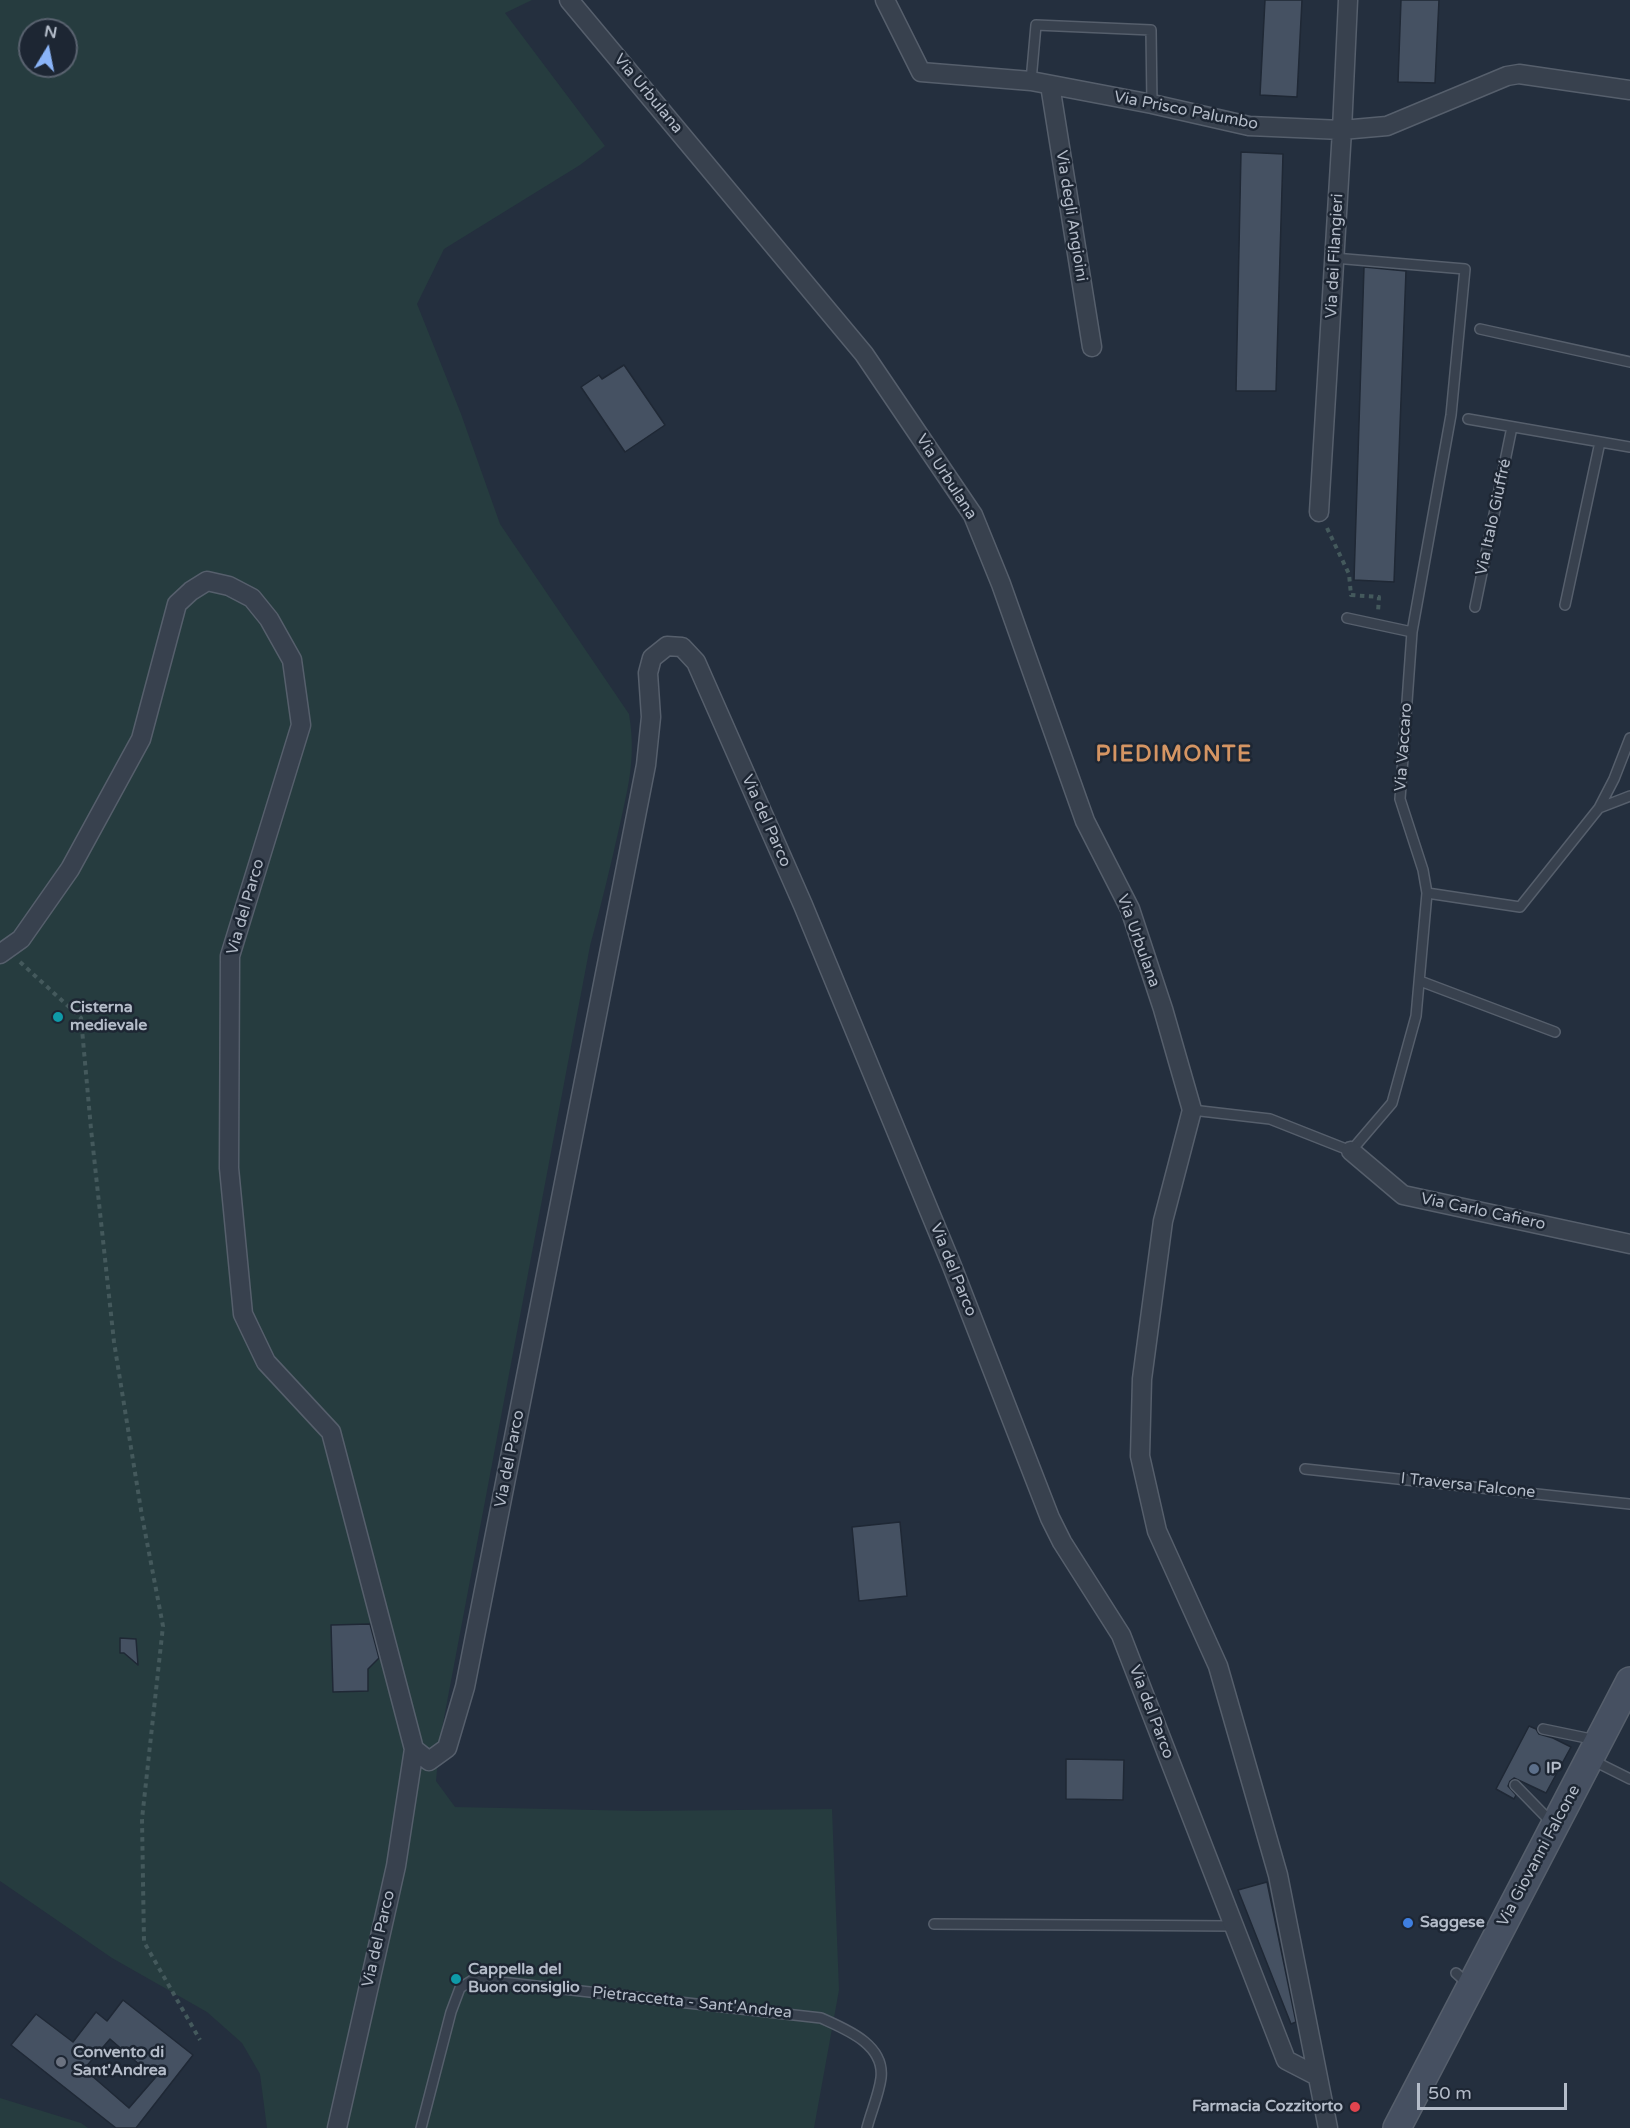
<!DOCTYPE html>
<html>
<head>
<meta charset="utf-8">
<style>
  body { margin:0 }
  #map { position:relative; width:1630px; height:2128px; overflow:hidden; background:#242f3e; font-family:"Varela Round",sans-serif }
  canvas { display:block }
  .north { position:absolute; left:18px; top:18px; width:60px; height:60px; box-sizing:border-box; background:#1d2633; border:2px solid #59626f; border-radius:50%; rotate:10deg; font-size:16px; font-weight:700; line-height:24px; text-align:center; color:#b4bcc9 }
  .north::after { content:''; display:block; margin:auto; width:21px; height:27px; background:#8ab4f8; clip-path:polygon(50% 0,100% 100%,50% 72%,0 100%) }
  .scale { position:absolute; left:1417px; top:2083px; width:150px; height:27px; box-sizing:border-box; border:3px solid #b4bcc9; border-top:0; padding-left:8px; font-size:18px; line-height:21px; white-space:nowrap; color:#b4bcc9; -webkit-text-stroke:4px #1d2633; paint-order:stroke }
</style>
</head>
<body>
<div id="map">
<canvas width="1630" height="2128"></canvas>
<div class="north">N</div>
<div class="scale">50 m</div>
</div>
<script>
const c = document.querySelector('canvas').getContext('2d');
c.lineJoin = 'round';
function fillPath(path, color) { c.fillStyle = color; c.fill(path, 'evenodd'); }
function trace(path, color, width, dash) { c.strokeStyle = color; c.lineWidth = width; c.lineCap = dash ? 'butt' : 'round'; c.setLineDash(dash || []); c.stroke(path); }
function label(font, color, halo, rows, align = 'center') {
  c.font = font + ' "Varela Round",sans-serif'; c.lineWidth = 5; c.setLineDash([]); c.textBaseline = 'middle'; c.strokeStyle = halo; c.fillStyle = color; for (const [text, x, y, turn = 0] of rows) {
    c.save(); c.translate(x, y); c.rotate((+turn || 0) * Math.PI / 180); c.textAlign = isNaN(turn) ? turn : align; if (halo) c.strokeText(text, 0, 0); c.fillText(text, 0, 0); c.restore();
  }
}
fillPath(new Path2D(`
  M0,0H532L505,13L605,146L580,165L444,249L417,304L461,414L500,524L629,714C636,756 629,784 620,824C611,865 601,905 590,946L440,1739L436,1781L455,1807L641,1811L832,1809L839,1990L814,2128H267L260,2074L242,2043L207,2012L112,1958L0,1881ZM30,30H66V66H30Z
  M0,2098L81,2123L88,2128H0Z`), '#263c3f');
const building = new Path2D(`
  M1265,0H1302L1297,97L1260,95Z
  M1401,0H1439L1435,83L1398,82Z
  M1241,152L1283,154L1276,391H1236Z
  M1364,267L1406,271L1394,582L1354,580Z
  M624,365L665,425L625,452L581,387L599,375L602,379Z
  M900,1522L907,1596L859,1601L852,1527Z
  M370,1624L379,1658L368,1669V1691L333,1692L331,1625Z
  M120,1638L136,1639L138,1665L124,1653H120Z
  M1529,1726L1536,1729L1539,1734L1553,1738L1571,1747L1546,1793L1514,1778L1510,1781L1508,1786L1516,1795L1514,1799L1496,1789Z
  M1066,1759L1124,1760L1123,1800L1066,1799Z
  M1267,1882L1296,2022L1291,2024L1238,1890Z
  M123,2000L193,2055L136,2128H116L11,2045L36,2014L73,2042L96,2012L107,2021ZM110,2039L155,2078L129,2108L84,2069Z`);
fillPath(building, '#455162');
trace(building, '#1f2835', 1.5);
const lane = new Path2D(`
  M1031,81L1036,25L1151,30L1152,104
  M1334,258L1465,269L1451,415L1412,632
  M1480,329L1630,362
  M1468,419L1630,447
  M1565,605L1600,442
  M1475,607L1512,427
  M1347,618L1412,632L1400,799L1423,870L1427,893
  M1599,808L1614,779L1630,738
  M1420,981L1555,1032
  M1192,1110L1270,1119L1351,1151L1392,1103L1416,1016L1427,893L1520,907L1599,808L1630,796
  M1305,1469L1630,1504
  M1543,1729L1596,1740
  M1592,1760L1630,1779
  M1515,1785L1553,1824
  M934,1924L1234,1926
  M1456,1973L1469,1985
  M421,2128L451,2012L460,1988L474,1979L821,2018C845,2029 885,2044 881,2078C879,2094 871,2112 867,2128`);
const street = new Path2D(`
  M569,0L864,354L973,515L1001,584L1085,821L1130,909L1163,1009L1192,1110L1163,1221L1142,1379L1140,1456L1157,1531L1218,1666L1278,1875L1328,2128
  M885,0L921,72L1031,81L1152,104L1249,126L1342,130L1387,126L1507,76L1519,74L1630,90
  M1050,85L1092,347
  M1319,512L1342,130L1348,0
  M0,954L21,939L70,869L141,739L177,604L191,591L207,581L229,586L252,598L269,619L292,660L301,725L230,956L229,1168L243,1314L266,1362L331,1432L414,1749L429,1761L447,1748L465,1687L646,765L651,717L648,673L652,658L667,646L682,647L696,662L803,905L952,1266L1050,1518L1062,1542L1121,1635L1286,2060L1317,2076
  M1351,1151L1403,1195L1630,1244
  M337,2128L396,1866L414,1749`);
const secondary = new Path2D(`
  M1397,2128L1630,1681`);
trace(lane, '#565f6c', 12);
trace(street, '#565f6c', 21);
trace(secondary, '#565f6c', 30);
trace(new Path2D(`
  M1327,528L1349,574L1351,595L1379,597L1378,612
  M20,962L81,1018L91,1129L114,1342L142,1516L163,1626L142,1819L144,1942L200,2040`), '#44595c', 4, [4.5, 4.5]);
trace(lane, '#38414e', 9);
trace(street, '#38414e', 18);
trace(secondary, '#465061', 27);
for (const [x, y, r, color] of [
  [58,1017,6,"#0f9aa8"],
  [1534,1769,6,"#5c6f8a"],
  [1408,1923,6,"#3f7fe0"],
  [456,1979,6,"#0f9aa8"],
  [61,2062,6,"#6b7280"],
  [1355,2107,6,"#e0444e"]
]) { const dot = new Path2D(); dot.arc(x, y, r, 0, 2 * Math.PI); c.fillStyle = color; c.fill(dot); trace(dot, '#1d2633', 2); }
label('16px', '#b4bcc9', '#1d2633', [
  ["Via Urbulana",648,94,50],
  ["Via Prisco Palumbo",1186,111,11],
  ["Via degli Angioini",1071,216,81],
  ["Via dei Filangieri",1335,256,-87],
  ["Via Urbulana",946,477,57],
  ["Via Italo Giuffré",1494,517,-78],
  ["Via Vaccaro",1404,747,-86],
  ["Via del Parco",766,821,66],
  ["Via del Parco",246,907,-74],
  ["Via Urbulana",1138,941,70],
  ["Via Carlo Cafiero",1483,1212,12],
  ["Via del Parco",953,1270,68],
  ["Via del Parco",510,1459,-79],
  ["I Traversa Falcone",1468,1486,6],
  ["Via del Parco",1151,1712,69],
  ["Via Giovanni Falcone",1539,1856,-62],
  ["Via del Parco",379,1939,-77],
  ["Pietraccetta - Sant'Andrea",692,2003,6]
]);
label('bold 16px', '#b4bcc9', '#1d2633', [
  ["Cisterna",70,1008],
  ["medievale",70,1026],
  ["IP",1546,1769],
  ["Saggese",1420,1923],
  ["Cappella del",468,1970],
  ["Buon consiglio",468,1988],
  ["Convento di",73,2053],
  ["Sant'Andrea",73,2071],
  ["Farmacia Cozzitorto",1343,2107,"right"]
], 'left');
c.letterSpacing = '1.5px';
label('bold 22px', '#d59563', '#1d2633', [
  ["PIEDIMONTE",1174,755]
]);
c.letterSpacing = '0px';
</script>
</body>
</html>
